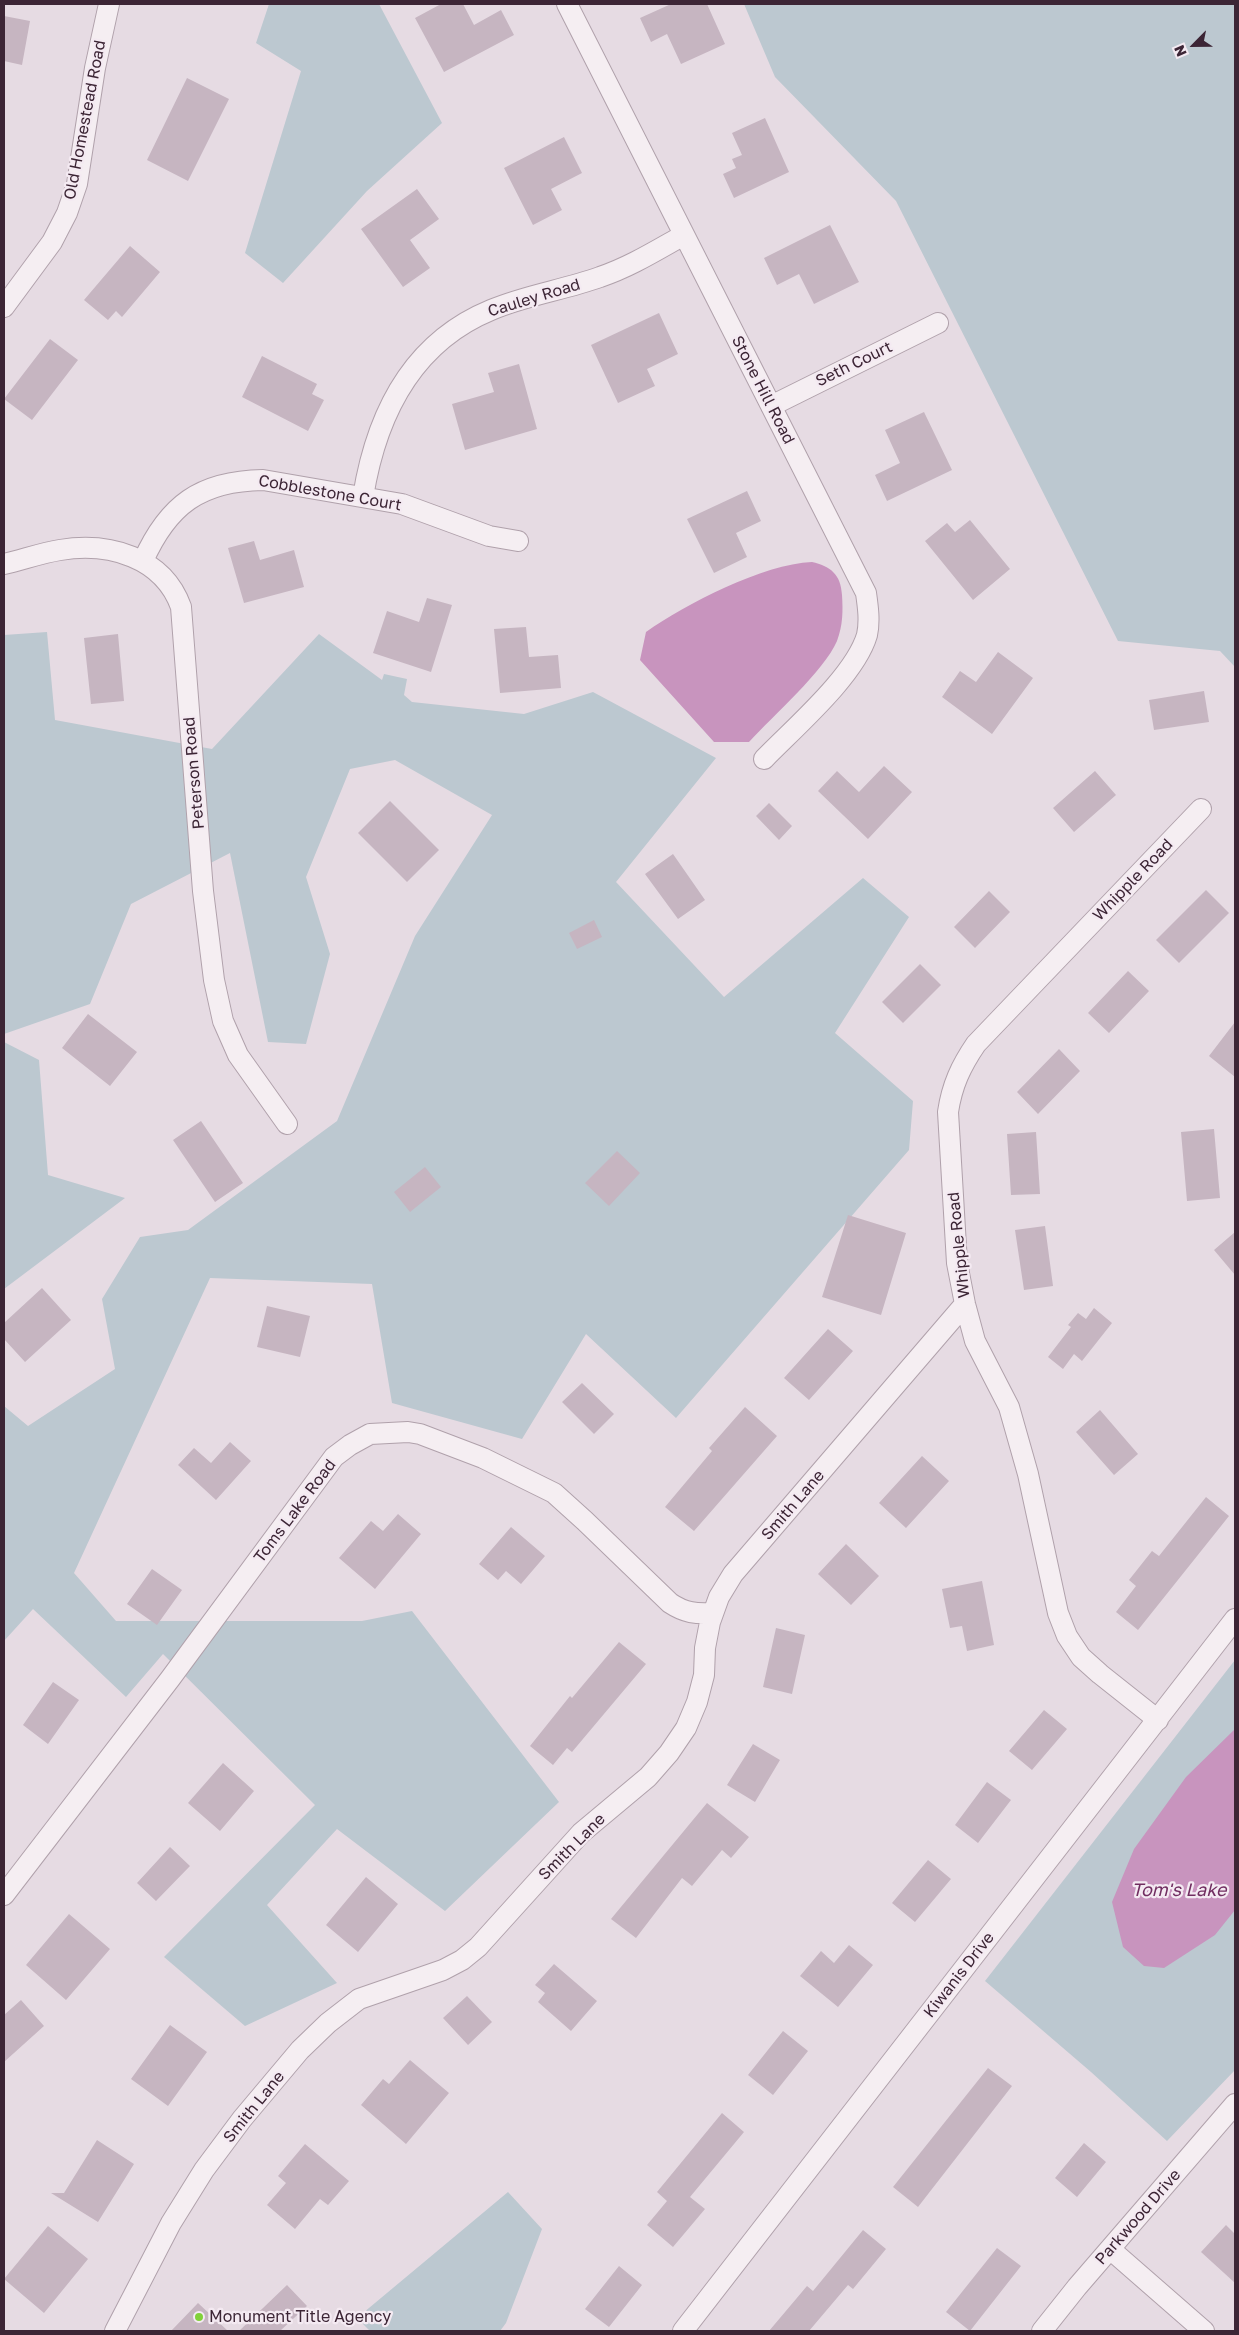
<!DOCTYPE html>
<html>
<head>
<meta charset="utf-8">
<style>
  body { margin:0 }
  #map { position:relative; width:1239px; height:2335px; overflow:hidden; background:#e6dbe3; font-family:"Golos Text",sans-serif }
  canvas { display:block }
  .frame { position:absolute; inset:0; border:5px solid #3c2535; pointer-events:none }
  .north { position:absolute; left:1169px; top:20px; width:50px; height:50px; -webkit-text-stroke:4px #f4eaf2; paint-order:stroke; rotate:247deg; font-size:14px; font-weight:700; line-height:20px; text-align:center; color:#3c2535 }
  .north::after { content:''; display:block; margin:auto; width:18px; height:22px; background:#3c2535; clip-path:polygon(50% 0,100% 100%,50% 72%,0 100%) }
</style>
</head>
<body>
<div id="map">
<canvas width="1239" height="2335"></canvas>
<div class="frame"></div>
<div class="north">N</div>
</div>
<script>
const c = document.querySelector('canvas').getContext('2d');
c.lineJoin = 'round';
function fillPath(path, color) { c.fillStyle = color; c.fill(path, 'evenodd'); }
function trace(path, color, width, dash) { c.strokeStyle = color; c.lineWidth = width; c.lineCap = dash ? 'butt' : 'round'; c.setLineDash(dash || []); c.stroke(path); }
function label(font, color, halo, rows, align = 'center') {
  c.font = font + ' "Golos Text",sans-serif'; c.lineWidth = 4.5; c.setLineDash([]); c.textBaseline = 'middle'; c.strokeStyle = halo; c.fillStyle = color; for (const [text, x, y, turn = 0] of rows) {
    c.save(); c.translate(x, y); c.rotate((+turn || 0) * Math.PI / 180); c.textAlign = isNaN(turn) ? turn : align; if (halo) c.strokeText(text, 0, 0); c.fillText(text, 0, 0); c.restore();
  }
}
fillPath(new Path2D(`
  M269,4H379L442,123L367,191L283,283L245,253L301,71L256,43Z
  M744,4H1235V667L1220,651L1118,641L896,201L775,77Z
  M47,632L55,720L212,749L319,634L382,680L384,674L407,679L404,695L412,702L524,714L593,692L716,758L616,882L724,997L863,878L909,917L835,1033L913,1101L909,1150L676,1418L586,1334L522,1439L392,1403L372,1284L210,1278L74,1573L116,1621H362L412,1611L559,1802L445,1911L337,1829L267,1905L337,1983L245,2026L164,1957L315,1805L163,1654L126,1697L33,1609L4,1641V1406L28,1426L115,1369L102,1299L140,1237L188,1230L337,1121L415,936L492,815L395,760L350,769L306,877L330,954L306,1044L268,1042L230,853L131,904L90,1004L4,1034V635Z
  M4,1042L39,1060L48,1175L125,1198L4,1289Z
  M1235,1660V2070L1167,2141L1091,2072L985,1981Z
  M508,2192L542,2229L506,2323L500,2331H370L357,2318Z`), '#bcc8d0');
fillPath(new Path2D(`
  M812,562C830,566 841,574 842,595C843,611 843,625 837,641C824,671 773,716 749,742H714L640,660L646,632C686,604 763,564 812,562Z
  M1235,1729V1910L1215,1935L1164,1968L1144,1966L1123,1947L1112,1902L1134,1849L1186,1777Z`), '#c894be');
fillPath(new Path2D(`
  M441,4H463L474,25L501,10L514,35L444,72L415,18Z
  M671,4H707L725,44L681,64L667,34L651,42L640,18Z
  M4,16L30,21L22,65L4,61Z
  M187,78L229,99L188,181L147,160Z
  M765,118L789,172L734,198L723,174L736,168L732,159L742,155L732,133Z
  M564,137L582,173L551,189L562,210L533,225L504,168Z
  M417,189L439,219L410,240L430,268L403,287L361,229Z
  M830,225L859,282L814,304L799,274L777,285L764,258Z
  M130,246L160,272L122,317L116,311L108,320L84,300Z
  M659,313L678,354L647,369L655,386L618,403L591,345Z
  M50,339L78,360L32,420L4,399Z
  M262,356L317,384L312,394L324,400L308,431L242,397Z
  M519,364L537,429L465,450L452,404L494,392L488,373Z
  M924,412L952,470L887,501L875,475L900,463L885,430Z
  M747,491L761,521L736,533L747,557L714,573L687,519Z
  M970,520L1010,569L973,600L925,541L947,523L955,532Z
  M254,541L260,560L294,550L304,587L244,603L228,548Z
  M427,598L452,605L431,672L373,653L387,611L419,622Z
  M526,627L529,657L558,655L561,688L500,693L494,629Z
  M118,634L124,701L91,704L84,638Z
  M998,652L1033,678L992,734L942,697L960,671L976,682Z
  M1204,691L1209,722L1154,730L1149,700Z
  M884,766L912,792L868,839L818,791L837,771L859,792Z
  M1095,771L1116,795L1074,832L1053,808Z
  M390,801L439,850L407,882L358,833Z
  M769,803L792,826L779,840L756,816Z
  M673,854L705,900L678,919L645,874Z
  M1206,890L1229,913L1179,963L1156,940Z
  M989,891L1010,912L975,948L954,927Z
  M594,920L602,937L577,949L569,933Z
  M920,964L941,985L903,1023L882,1002Z
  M1128,971L1149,991L1109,1033L1088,1013Z
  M88,1014L137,1052L110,1086L62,1048Z
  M1235,1022V1077L1209,1056Z
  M1059,1049L1080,1071L1038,1114L1017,1092Z
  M201,1121L243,1183L215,1202L173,1140Z
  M1214,1129L1220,1198L1187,1201L1181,1132Z
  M1036,1132L1040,1194L1011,1195L1007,1134Z
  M617,1151L640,1173L609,1206L585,1183Z
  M425,1167L441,1187L410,1212L394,1192Z
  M848,1215L906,1233L881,1315L822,1297Z
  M1045,1226L1053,1286L1024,1290L1015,1230Z
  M1235,1232V1275L1214,1250Z
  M42,1288L71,1320L25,1362L4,1339V1323Z
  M267,1306L310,1316L300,1357L257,1347Z
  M1094,1308L1112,1323L1082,1361L1074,1354L1063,1369L1048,1357L1071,1327L1068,1325L1078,1313L1086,1319Z
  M828,1329L853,1351L809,1400L784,1378Z
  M582,1383L614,1414L594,1434L562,1402Z
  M745,1407L777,1436L694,1531L665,1507L712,1451L709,1448Z
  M1100,1410L1138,1454L1114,1475L1076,1432Z
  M230,1442L251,1461L216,1500L178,1465L194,1448L211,1463Z
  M922,1456L949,1481L906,1528L879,1503Z
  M1206,1497L1229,1516L1138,1630L1116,1612L1136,1586L1129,1580L1152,1551L1159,1556Z
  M398,1514L421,1534L375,1589L339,1558L371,1521L383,1531Z
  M511,1527L545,1556L521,1584L506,1571L498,1580L479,1564Z
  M846,1544L879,1576L851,1605L818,1574Z
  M152,1569L182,1590L157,1625L127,1604Z
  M982,1581L994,1645L967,1651L962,1626L950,1628L942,1589Z
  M776,1628L805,1635L792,1694L763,1687Z
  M619,1642L646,1664L572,1752L567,1748L553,1765L530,1746L570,1696L572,1698Z
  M53,1682L79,1700L48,1744L23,1725Z
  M1044,1710L1067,1729L1032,1770L1009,1751Z
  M753,1744L780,1760L755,1802L727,1785Z
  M223,1763L254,1791L220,1831L188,1803Z
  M987,1782L1011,1800L978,1843L955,1825Z
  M707,1803L749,1837L731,1858L722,1850L692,1886L682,1878L636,1938L611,1919Z
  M170,1847L190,1866L156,1901L137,1883Z
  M928,1860L951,1879L915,1922L892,1903Z
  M366,1877L398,1904L358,1952L326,1925Z
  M69,1914L110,1949L66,2000L26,1965Z
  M849,1945L873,1965L838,2007L800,1976L821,1951L834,1963Z
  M554,1964L597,2001L571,2031L538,2002L545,1993L535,1985Z
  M467,1996L492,2022L468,2045L443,2018Z
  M21,2000L44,2026L4,2062V2015Z
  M170,2025L207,2052L168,2106L131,2079Z
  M783,2031L808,2051L773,2095L748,2075Z
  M410,2060L449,2093L406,2144L361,2105L383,2079L389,2084Z
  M988,2068L1012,2086L918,2207L893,2187Z
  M722,2113L744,2132L690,2197L705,2209L673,2247L647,2225L667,2201L657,2192Z
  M97,2140L134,2164L98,2222L51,2193H64Z
  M1084,2143L1106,2162L1077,2197L1055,2178Z
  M305,2144L349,2181L328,2205L320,2199L295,2229L267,2205L286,2183L278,2176Z
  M1226,2225L1235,2234V2283L1201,2252Z
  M48,2226L88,2259L44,2313L4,2279Z
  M863,2230L886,2249L853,2289L848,2285L809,2331H769L807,2286L813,2291Z
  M997,2248L1021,2266L970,2331L946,2312Z
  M619,2266L642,2285L609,2327L585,2309Z
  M287,2285L307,2306L280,2331H239Z
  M198,2303L228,2331H171Z`), '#c6b5c1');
const street = new Path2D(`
  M567,4L866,593C868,607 870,621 867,635C855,676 794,728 764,759
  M4,307L52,242L67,213L77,184L95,68L109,4
  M771,406L938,323
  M363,497C376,416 411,343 491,310C526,295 564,290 600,277C630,267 657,250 684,235
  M143,561C168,505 200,481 263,480L402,504L489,536L518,541
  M4,564C22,560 41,553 60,550C109,542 163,557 181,607L203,891L214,980L223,1021L238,1055L287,1124
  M1158,1720L1100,1674L1081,1657L1067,1636L1058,1613L1028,1474L1009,1407L975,1341L965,1304L957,1263L948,1112C952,1085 961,1066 976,1044L1201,809
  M4,1895L170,1679L334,1457L350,1445L370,1434L408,1432L420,1434L483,1458L554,1493L585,1521L670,1603C685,1613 696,1614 713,1613
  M1110,2249L1204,2331
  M115,2331L171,2223L204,2170L242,2119L300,2050L328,2023L359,1999L443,1970L462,1960L478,1947L581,1833L648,1777L669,1753L686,1728L697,1702L704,1675L705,1648L710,1622L719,1597L733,1574L965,1304
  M683,2331L1235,1619
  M1042,2331L1077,2287L1235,2104`);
trace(street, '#b0a1ab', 22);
trace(street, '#f5eef2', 20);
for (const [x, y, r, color] of [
  [199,2317,5,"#81d13a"]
]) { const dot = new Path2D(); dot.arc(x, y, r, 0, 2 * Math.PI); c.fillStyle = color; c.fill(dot); trace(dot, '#f4eaf2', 2); }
label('16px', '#3c2535', '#f4eaf2', [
  ["Old Homestead Road",85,120,-79],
  ["Cauley Road",534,298,-17],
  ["Seth Court",854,364,-26],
  ["Stone Hill Road",763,390,63],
  ["Cobblestone Court",330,493,10],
  ["Peterson Road",194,773,-95],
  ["Whipple Road",1133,880,-46],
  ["Whipple Road",959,1245,-96],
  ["Smith Lane",793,1505,-49],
  ["Toms Lake Road",295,1511,-53],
  ["Smith Lane",572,1847,-45],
  ["Kiwanis Drive",959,1975,-52],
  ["Smith Lane",254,2107,-51],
  ["Parkwood Drive",1138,2217,-49]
]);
label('16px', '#3c2535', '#f4eaf2', [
  ["Monument Title Agency",209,2317]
], 'left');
label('italic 18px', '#712e61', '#f4eaf2', [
  ["Tom's Lake",1179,1890]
]);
</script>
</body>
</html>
